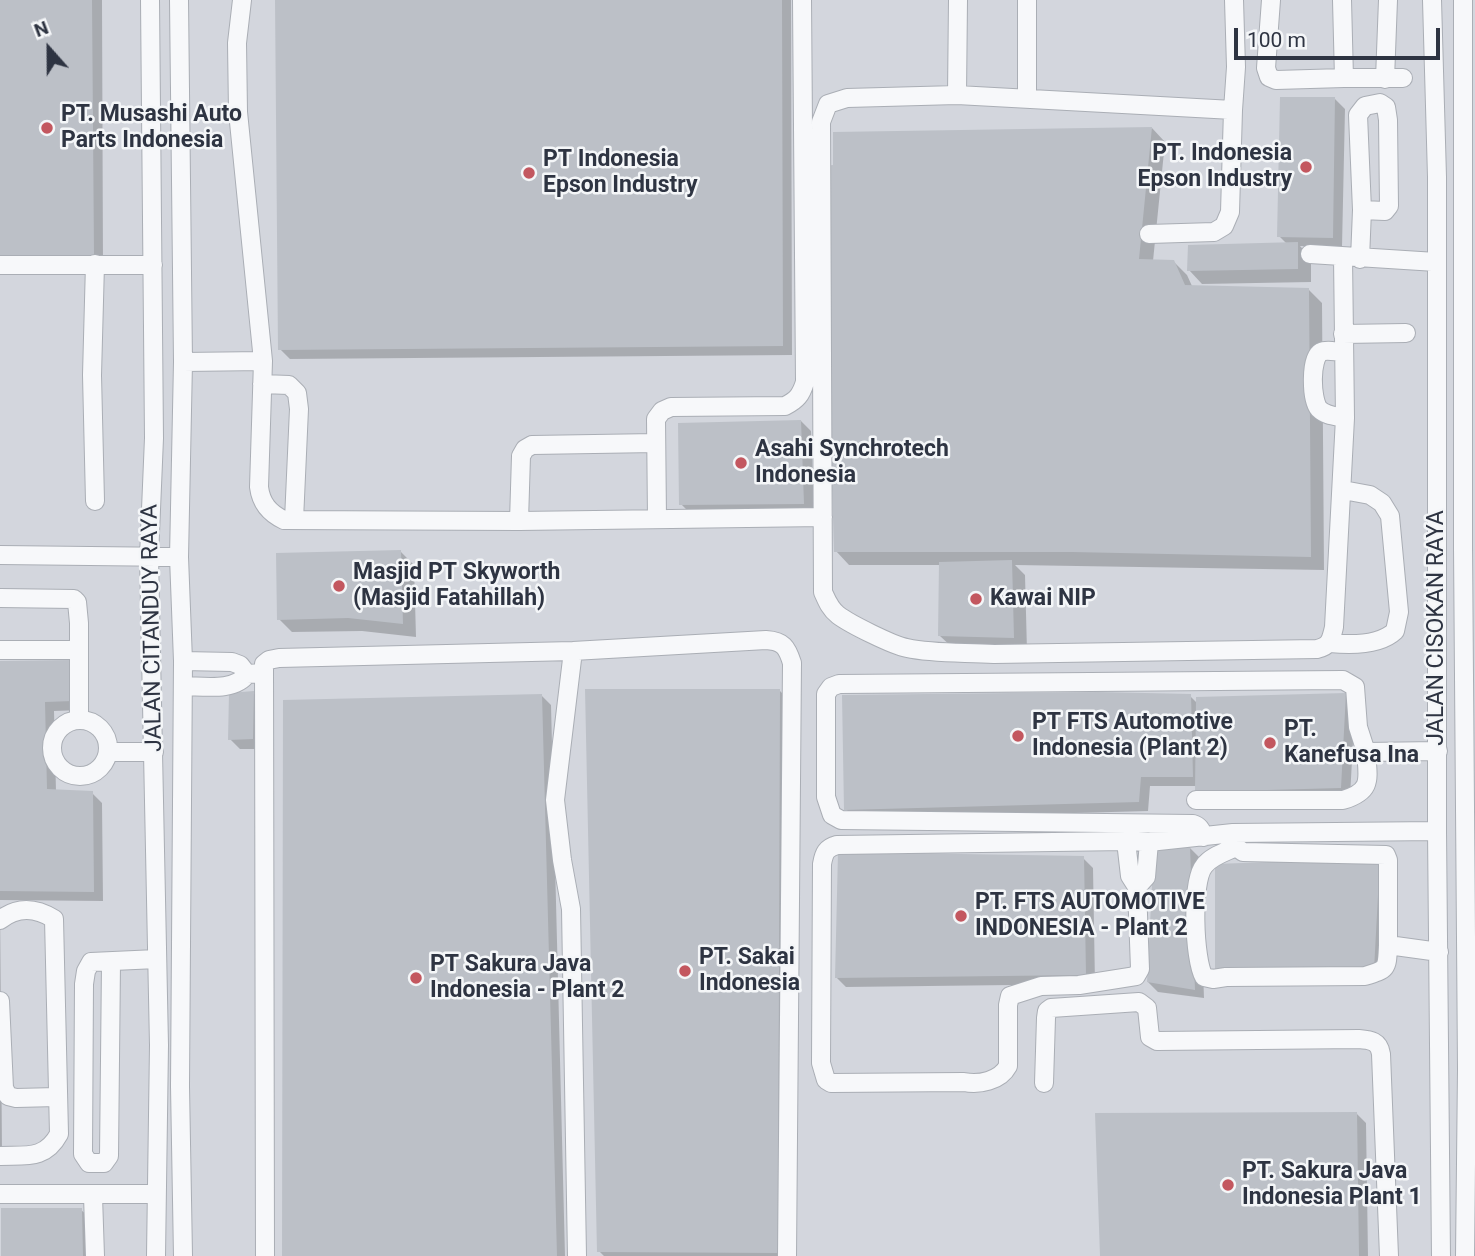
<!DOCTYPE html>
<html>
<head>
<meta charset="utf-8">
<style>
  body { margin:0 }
  #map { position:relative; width:1475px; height:1256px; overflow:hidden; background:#e5e7eb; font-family:Roboto,sans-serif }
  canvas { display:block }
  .north { position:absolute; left:14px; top:14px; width:70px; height:70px; -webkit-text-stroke:5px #f4f6f8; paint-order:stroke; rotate:339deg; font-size:19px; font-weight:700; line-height:28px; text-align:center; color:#2e3442 }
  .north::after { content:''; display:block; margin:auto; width:24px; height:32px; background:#2e3442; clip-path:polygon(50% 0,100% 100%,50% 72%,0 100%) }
  .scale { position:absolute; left:1234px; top:28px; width:206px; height:32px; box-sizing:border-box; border:4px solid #2e3442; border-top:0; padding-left:9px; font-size:21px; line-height:24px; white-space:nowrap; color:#2e3442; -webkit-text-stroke:5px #f4f6f8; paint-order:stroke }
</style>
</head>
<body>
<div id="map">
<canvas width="1475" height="1256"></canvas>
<div class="north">N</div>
<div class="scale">100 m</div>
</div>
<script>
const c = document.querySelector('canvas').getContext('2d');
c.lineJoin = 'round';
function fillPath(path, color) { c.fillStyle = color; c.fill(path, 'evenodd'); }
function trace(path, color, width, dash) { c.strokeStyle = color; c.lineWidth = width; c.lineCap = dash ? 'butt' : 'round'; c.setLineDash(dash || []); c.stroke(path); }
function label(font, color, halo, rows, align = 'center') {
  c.font = font + ' Roboto,sans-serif'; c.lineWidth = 5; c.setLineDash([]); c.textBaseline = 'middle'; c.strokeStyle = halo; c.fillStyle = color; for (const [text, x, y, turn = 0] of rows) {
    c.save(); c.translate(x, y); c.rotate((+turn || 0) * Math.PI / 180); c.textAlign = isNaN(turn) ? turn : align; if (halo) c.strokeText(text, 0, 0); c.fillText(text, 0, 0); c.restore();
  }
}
fillPath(new Path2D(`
  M0,0H1475V1256H0Z`), '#d3d6dd');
fillPath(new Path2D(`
  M0,0H102L103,265L0,266Z
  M277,0H791L792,355L290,359L280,349Z
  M1335,99L1345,109L1342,247L1300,246L1311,258V282L1202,284L1189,270L1287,244L1279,236Z
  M1152,128L1165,142L1153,261H1173L1187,275L1192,286L1309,290L1322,303L1324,570L1015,565L1025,575L1027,651L954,649L940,636L941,565H849L836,551Z
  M801,421L811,431L814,513L691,514L681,504Z
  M401,552L414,565L416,637L362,631L292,632L279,619Z
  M71,662L82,710L54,711L56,791L92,793L102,803L103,901L0,900L2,1153H0V663Z
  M780,691L790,701L787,1256H604L599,1251Z
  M253,693L263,703V749H240L230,739Z
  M541,695L551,705L565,1256H283Z
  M1345,695L1355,705L1350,797L1207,802L1197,786H1150L1148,811L856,819L846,809L1190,696L1198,704Z
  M1189,847L1199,857L1204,998L1158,992L1148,982Z
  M1083,858L1093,868L1095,984L846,987L836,977Z
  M1217,865L1389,870L1384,980L1227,984Z
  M1356,1113L1366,1123L1368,1256H1101Z
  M81,1210L88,1216L89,1256H3Z`), '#0003');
fillPath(new Path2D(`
  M0,0H92L94,255L0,256Z
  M275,0H782L783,346L278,350Z
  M1280,97H1335L1333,238L1277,237Z
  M1152,127L1139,259L1174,260L1185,285L1309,288L1311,557L1072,552H834L823,166L833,165V132Z
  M1298,242V269L1187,271L1188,245Z
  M801,420L804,504L679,505L678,423Z
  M401,550L403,624L348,618L277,620L276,553Z
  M1012,560L1014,638L938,636L939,562Z
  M72,660L73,701L45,702L47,789L93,791L94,892L0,891V661Z
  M585,689H780L778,1253L597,1252Z
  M254,691L253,739L228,740L229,693Z
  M1098,692L1191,694L1193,777H1141L1139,802L844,810L842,695Z
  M1346,693L1341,788L1195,792L1196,697Z
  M542,694L557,1256H282L283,700Z
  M1154,846H1190L1195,990L1147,982Z
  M838,852L1084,856L1086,975L835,978Z
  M1380,858L1374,970L1215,975V864Z
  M1357,1112L1359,1256H1100L1095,1113Z
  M1,1208H82L83,1256H1Z`), '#bcc0c7');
const minor = new Path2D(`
  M150,0L154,438L149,557L159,1045L156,1256
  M179,0L183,362L179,557L183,661L180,1086L183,1256
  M242,0L237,43L238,112L263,361
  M1027,0V99
  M1271,0L1266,68L1269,77L1276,80L1344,78L1342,0
  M1432,0L1437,177V831L1441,1256
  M1463,0V547L1467,1069L1465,1256
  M1344,78H1403
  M1385,79L1388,0
  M957,95L958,0
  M1233,110L1236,67L1234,0
  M1149,234L1214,232L1224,226L1230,212L1233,110L957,95L847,98L828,104L821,122L823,592C827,601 830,609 838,615C850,624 892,645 907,648C934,654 966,652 994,654L1317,649C1330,646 1331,640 1334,627L1345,418L1343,257
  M1310,254L1436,262
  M1360,259L1362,210L1358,115L1365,106L1380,103L1386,107L1388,120L1389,206L1385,211L1362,210
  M95,264L92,375L95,501
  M0,265H153
  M1343,334L1406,333
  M1343,352C1336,352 1327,349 1321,352C1310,358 1311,399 1319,409C1326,416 1336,416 1345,418
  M183,362L263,361L259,487C261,503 269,513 284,520L519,521L823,517
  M262,384L289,385L297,393L299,409L294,520
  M657,519L656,419L662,411L671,407L785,406C797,400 801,395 805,382L802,0
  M519,521L521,456L525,449L532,445L656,443
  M0,555L179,557
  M0,598L74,599L77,602L79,623V720
  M1330,643C1350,645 1379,646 1395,631L1399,612L1390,516L1382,503L1370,495L1343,490
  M0,650H79
  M573,651L555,800L562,860L571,909L577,1256
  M183,661L232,662L240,665L247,674
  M183,686C203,686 235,692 247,674L263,673
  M52 748a28 28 0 1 1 56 0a28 28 0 1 1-56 0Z
  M109,752H154
  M1196,800H1343C1373,791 1368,779 1366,752
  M1203,837C1202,830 1200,826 1193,824L841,820L832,815L826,797V694L831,687L839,684L1343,680L1355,687L1358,727L1366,752L1438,751
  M1234,837L1236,847L1243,852L1386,855L1388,860V945L1439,952
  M1126,841L1130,876L1137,887L1140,969L1136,976L1079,985L1041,986L1010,996L1008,1005V1066C1000,1081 979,1085 964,1082L831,1083L826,1080L821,1063L822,864C824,853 826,848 837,845L1126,841L1149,842L1233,833L1437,831
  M1236,847C1226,852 1211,856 1204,866C1191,882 1194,960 1204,977L1213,979L1226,977L1365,976C1388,969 1387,969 1388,945
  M1137,887L1146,877L1149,842
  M0,920C18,906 36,908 54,919L59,1134C45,1160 26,1155 0,1156
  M111,963L109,1156L104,1163H89L83,1154L84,984L86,971L91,962L157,959
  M0,1001L4,1088L8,1096L16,1098L57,1097
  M1044,1083L1046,1018L1047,1011L1051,1008L1139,1002L1147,1008L1150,1037L1157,1041L1359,1039C1371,1040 1379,1041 1381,1054L1389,1256
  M0,1194H156
  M93,1196L95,1256
  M265,1256L264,664L269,660L279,658L573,651L766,640C783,641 787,647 792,663L787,1256`);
trace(minor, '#aaaeb5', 20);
trace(minor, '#f7f8fa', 18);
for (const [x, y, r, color] of [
  [47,128,7,"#c3575f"],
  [1306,167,7,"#c3575f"],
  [529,173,7,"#c3575f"],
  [741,463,7,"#c3575f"],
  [339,586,7,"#c3575f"],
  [976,599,7,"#c3575f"],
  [1018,736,7,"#c3575f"],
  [1270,743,7,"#c3575f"],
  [961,916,7,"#c3575f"],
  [685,971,7,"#c3575f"],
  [416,978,7,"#c3575f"],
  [1228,1185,7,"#c3575f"]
]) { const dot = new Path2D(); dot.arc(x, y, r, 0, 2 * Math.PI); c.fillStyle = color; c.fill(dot); trace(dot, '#f4f6f8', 2.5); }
label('bold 23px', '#2e3442', '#f4f6f8', [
  ["PT. Musashi Auto",61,115],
  ["Parts Indonesia",61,141],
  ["PT. Indonesia",1292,154,"right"],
  ["Epson Industry",1292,180,"right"],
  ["PT Indonesia",543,160],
  ["Epson Industry",543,186],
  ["Asahi Synchrotech",755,450],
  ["Indonesia",755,476],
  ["Masjid PT Skyworth",353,573],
  ["(Masjid Fatahillah)",353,599],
  ["Kawai NIP",990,599],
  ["PT FTS Automotive",1032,723],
  ["Indonesia (Plant 2)",1032,749],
  ["PT.",1284,730],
  ["Kanefusa Ina",1284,756],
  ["PT. FTS AUTOMOTIVE",975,903],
  ["INDONESIA - Plant 2",975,929],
  ["PT. Sakai",699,958],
  ["Indonesia",699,984],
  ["PT Sakura Java",430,965],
  ["Indonesia - Plant 2",430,991],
  ["PT. Sakura Java",1242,1172],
  ["Indonesia Plant 1",1242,1198]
], 'left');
label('23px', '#2e3442', '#f4f6f8', [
  ["JALAN CITANDUY RAYA",153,628,-91],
  ["JALAN CISOKAN RAYA",1437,628,-90]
]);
</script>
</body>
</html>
